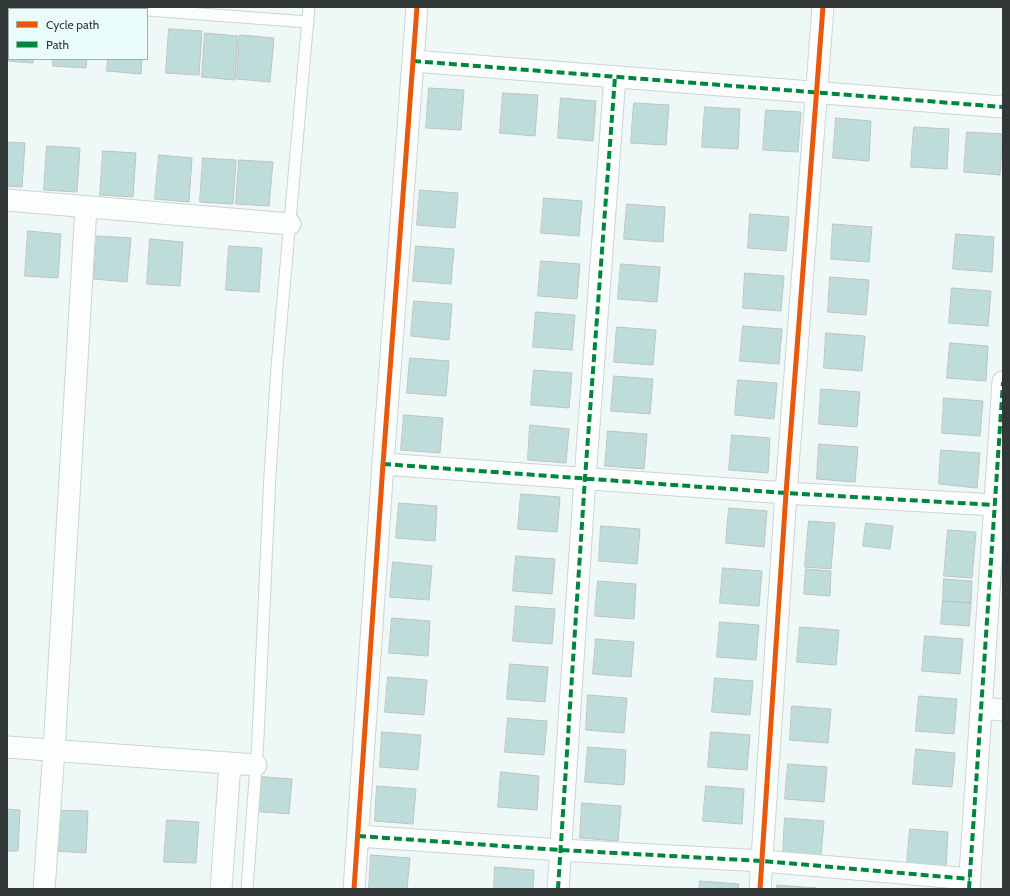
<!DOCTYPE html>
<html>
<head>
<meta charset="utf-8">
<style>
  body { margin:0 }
  #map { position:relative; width:1010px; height:896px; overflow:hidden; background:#eef8f6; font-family:Cabin,sans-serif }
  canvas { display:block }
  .frame { position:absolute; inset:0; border:8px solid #313837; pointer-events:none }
  .legend { position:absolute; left:8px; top:8px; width:140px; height:52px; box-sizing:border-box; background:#eafcf9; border:1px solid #a0aeab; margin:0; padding:5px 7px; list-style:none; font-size:12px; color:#313837 }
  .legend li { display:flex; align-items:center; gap:8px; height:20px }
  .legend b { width:20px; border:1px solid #a0aeab }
</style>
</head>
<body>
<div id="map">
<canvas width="1010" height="896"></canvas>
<div class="frame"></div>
<ul class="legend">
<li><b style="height:5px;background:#e8590c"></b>Cycle path</li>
<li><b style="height:5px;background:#00873e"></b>Path</li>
</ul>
</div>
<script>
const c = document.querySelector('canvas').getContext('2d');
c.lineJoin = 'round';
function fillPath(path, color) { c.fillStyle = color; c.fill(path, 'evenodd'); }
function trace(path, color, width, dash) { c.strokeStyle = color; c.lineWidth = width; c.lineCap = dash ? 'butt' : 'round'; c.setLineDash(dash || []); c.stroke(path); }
const building = new Path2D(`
  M7,17H9V59H33V63L7,61Z
  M169,29L202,31L199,75L166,73Z
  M205,33L238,36L235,80L202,77Z
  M240,35L274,38L270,82L237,79Z
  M53,59H87L86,68L53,66Z
  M108,59H142L141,74L107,71Z
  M429,88L464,90L461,130L426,128Z
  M503,93L538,95L535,136L500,133Z
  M561,98L596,101L593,141L558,138Z
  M634,103L669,105L666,145L631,143Z
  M705,107L740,109L738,149L702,147Z
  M766,110L801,112L798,152L763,150Z
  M836,118L871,121L869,161L833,158Z
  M914,127L949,129L947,169L911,167Z
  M967,132L1003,134L1000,175L964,172Z
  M7,142L25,143L22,187L7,186Z
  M47,146L80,148L77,192L44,190Z
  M103,151L136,153L133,197L100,195Z
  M159,155L192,158L189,202L155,199Z
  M203,158L236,160L233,204L200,202Z
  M239,160L273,162L269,206L236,204Z
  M420,190L458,193L455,228L417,225Z
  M544,198L582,201L579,236L541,233Z
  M627,204L665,207L663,242L624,239Z
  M750,214L789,217L786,251L748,248Z
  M833,224L872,227L869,262L831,259Z
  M28,231L61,234L58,278L25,276Z
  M956,234L994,237L992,272L953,269Z
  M97,236L131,238L127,282L94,279Z
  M150,239L183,242L180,286L147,284Z
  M229,246L262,248L259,292L226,290Z
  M416,246L454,249L451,284L413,281Z
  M541,261L580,264L577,299L538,296Z
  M621,264L660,267L657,302L618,299Z
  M745,273L784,276L781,311L743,308Z
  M830,277L869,280L866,315L828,312Z
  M952,288L991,291L988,326L949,323Z
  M414,301L452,304L449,340L411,336Z
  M536,312L575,315L572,350L533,347Z
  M743,326L782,329L779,364L740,361Z
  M617,327L656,330L653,365L614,362Z
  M826,333L865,336L862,371L824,368Z
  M950,343L988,346L986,381L947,378Z
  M410,358L449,361L446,396L407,393Z
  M534,370L572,373L569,408L531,405Z
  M614,376L653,379L650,414L611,411Z
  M738,380L777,383L774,419L735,415Z
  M821,389L860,392L857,427L819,424Z
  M944,398L983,401L980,436L942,433Z
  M404,415L443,418L440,453L401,450Z
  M530,425L569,429L566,463L528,460Z
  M608,431L647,434L644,469L605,466Z
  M732,435L770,438L768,473L729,470Z
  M819,444L858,447L855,482L817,479Z
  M941,450L980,453L977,488L939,484Z
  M521,494L560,497L557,532L518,529Z
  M399,503L437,506L435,541L396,538Z
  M729,508L767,511L764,547L726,543Z
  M809,521L835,523L831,569L805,567Z
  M866,523L893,526L890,549L863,546Z
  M601,526L640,529L637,564L599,561Z
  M948,530L976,532L972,578L944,576Z
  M516,556L555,559L552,594L513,591Z
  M393,562L432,566L429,600L390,597Z
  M723,568L762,571L759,606L720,603Z
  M806,569L831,571L830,596L804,594Z
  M944,579L972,581L971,603L943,601Z
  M598,581L636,584L634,619L595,616Z
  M943,601L971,603L969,626L941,624Z
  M516,606L555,609L552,644L513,641Z
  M392,618L430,621L428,656L389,653Z
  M720,622L759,625L756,660L717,657Z
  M800,627L839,630L836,665L797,662Z
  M925,636L963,639L960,674L922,671Z
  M596,639L634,642L631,677L593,674Z
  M510,664L548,667L545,702L507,699Z
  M388,677L427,680L424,715L385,712Z
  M715,678L753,681L750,715L712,712Z
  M588,695L627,698L624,733L586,730Z
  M919,696L957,699L954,734L916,731Z
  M792,706L831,709L828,743L790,740Z
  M508,718L547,721L544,755L505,752Z
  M382,732L421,735L418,770L380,767Z
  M711,732L750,735L747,770L708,767Z
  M588,747L626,750L624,785L585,782Z
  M916,749L955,753L952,787L913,784Z
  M788,764L827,767L824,802L785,799Z
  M501,772L539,776L537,810L498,807Z
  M253,776L292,779L289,814L251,811Z
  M377,786L416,789L413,824L375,821Z
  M706,786L744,789L742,824L703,821Z
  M582,803L621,806L618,841L580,838Z
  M7,809L20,810L18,851H7Z
  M56,810L88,811L86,853L54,851Z
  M785,818L824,821L821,856L783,853Z
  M167,820L199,822L196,863L164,862Z
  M910,829L948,832L946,867L907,864Z
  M371,855L410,858L407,889H369Z
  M495,867L534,870L533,889H494Z
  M700,881L739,884L738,889H699Z
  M777,885L816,888L777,889Z`);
fillPath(building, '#bedcd9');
trace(building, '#bcc4c2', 1);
const lane = new Path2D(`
  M109,7L136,9
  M147,10L308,22
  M247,889L258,738L270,475L277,367L309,7`);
const street = new Path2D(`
  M413,61L1003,107
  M7,200L290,224
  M383,464L786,493L994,505
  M981,708L1003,710
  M7,747L256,765
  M358,836L561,850L763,861L970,879
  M44,889L54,751L86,207
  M221,889L230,764
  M354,889L383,464L417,7
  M558,889L585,478L615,77
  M760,889L786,493L823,7
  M969,889L1003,382`);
trace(lane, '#ccd4d2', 13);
trace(street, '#ccd4d2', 23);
trace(lane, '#fcfefe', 11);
trace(street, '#fcfefe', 21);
trace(new Path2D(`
  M413,61L1003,107
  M383,464L786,493L994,505
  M358,836L561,850L763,861L970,879
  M558,889L585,478L615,77
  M969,889L1003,382`), '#00873e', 4, [8, 4]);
trace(new Path2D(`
  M354,889L383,464L417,7
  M760,889L786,493L823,7`), '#e8590c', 5);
</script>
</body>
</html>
